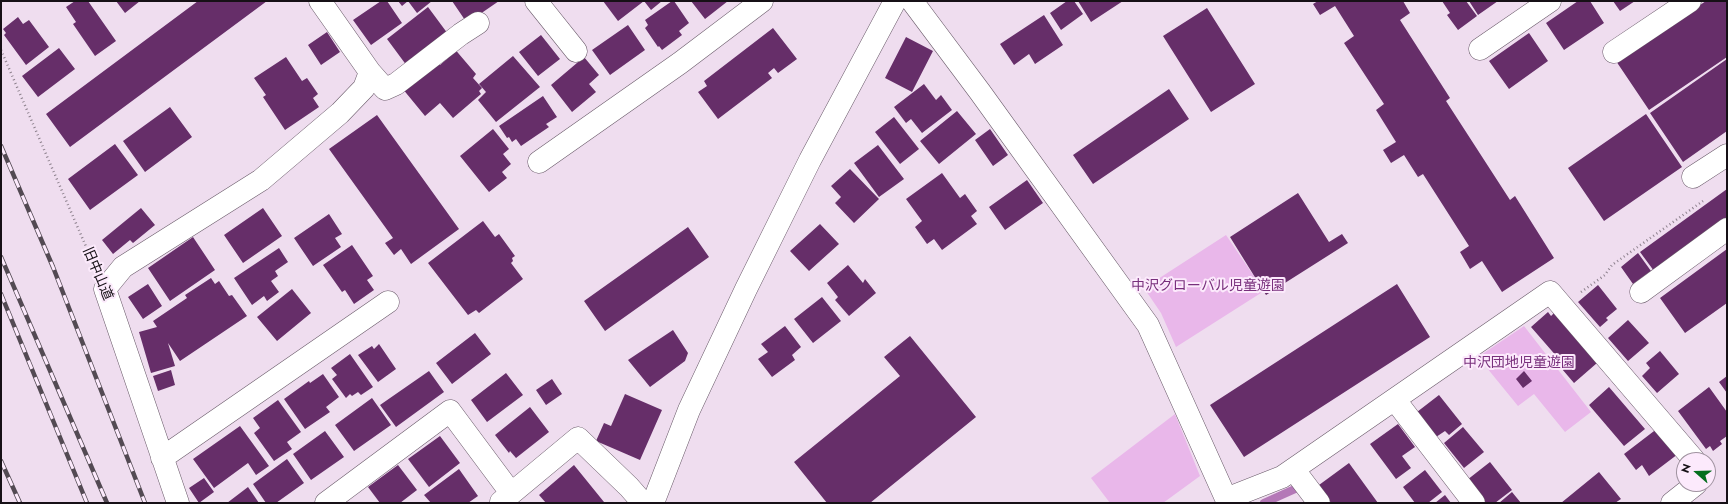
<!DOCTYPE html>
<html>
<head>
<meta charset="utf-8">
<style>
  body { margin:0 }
  #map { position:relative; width:1728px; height:504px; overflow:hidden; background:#efddef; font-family:Jost,sans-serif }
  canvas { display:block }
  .frame { position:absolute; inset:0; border:2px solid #161016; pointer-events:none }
  .north { position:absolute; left:1676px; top:452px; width:40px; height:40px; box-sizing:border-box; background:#fceafc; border:1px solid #a093a0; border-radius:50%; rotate:290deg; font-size:11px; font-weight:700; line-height:16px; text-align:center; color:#161016 }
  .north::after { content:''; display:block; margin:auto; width:14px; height:18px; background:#056f1f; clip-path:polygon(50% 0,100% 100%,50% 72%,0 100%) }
</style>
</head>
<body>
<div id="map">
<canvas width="1728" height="504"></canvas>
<div class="frame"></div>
<div class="north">N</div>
</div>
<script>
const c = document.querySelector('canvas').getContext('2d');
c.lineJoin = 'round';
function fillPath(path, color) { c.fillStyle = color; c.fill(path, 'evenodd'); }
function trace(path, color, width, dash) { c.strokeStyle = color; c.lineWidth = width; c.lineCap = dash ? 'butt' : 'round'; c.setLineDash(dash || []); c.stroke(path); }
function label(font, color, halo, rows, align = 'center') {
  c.font = font + ' Jost,"Noto Sans JP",sans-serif'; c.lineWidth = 4; c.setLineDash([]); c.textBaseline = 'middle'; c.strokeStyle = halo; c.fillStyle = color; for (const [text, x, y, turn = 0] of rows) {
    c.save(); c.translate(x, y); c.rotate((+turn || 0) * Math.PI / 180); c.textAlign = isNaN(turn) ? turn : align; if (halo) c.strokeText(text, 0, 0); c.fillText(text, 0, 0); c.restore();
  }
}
fillPath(new Path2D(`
  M1226,235L1264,291L1176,347L1161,313L1144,288Z
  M1524,326L1591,412L1565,432L1534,394L1518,406L1478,357Z
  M1175,414L1200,476L1163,503H1110L1091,478Z`), '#e9b7ea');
trace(new Path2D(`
  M1264,503L1295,489`), '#b478b7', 8);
fillPath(new Path2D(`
  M75,1H88L116,41L95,56L73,24L76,22L66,7Z
  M116,1H140L125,13Z
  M198,1H267L70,147L46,114Z
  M381,1H387L402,23L371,45L353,20Z
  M398,1H432L417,13L408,1L402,6Z
  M452,1H499L467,23Z
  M603,1H662L651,10L644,1L618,21Z
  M672,1H674L689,23L679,31L682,35L662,50L659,46L658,47L645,28L648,25L645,20Z
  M691,1H728L705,19Z
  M1067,1H1074L1083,14L1061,30L1050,13Z
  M1078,1H1123L1091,22Z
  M1318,1H1403L1410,13L1400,20L1450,98L1446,101L1510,200L1515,196L1554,258L1502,292L1482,261L1470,269L1460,252L1469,246L1423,174L1418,177L1404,155L1391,163L1383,150L1396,142L1376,110L1384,104L1344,43L1354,36L1335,6L1320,15L1313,4Z
  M1442,1H1466L1477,16L1458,30L1447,15L1450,13Z
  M1469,1H1498L1478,15Z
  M1578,1H1590L1604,23L1564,50L1546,23Z
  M1613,1H1635L1620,11Z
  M1706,1H1727V57L1649,110L1616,61Z
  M428,7L448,34L407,66L387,39Z
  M1207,8L1255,84L1211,112L1163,36Z
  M1044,15L1063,45L1035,64L1029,54L1014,65L1000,44Z
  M18,17L23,24L29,20L49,47L26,65L4,35L6,33L3,29Z
  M628,25L645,50L610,75L592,50Z
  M773,28L797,59L778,73L774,68L768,73L772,78L718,119L698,92L707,86L704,81Z
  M327,32L340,52L321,65L308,45Z
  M1529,33L1548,61L1509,89L1489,61Z
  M541,35L560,59L538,76L519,52Z
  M906,37L933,51L912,92L885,78Z
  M453,47L476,74L473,78L482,88L479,91L481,94L453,118L440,103L425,116L402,88L435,59L440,65L448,58Z
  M59,48L75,69L38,97L22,76Z
  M513,56L540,87L496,122L478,100L486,92L479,84Z
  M286,57L302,81L307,78L318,94L313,98L319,107L285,130L263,97L266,95L254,78Z
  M584,57L599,75L589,84L596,92L572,112L551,85Z
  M1727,59V131L1683,162L1650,113Z
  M924,84L936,100L941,95L952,110L922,133L911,119L906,123L894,107Z
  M1169,89L1189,119L1093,184L1073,155Z
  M543,96L557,117L546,124L549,127L521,146L516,139L512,142L509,137L507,138L499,126Z
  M170,107L192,137L145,172L123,141Z
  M957,111L976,134L939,164L920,141Z
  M1646,114L1682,167L1604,221L1568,168Z
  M377,115L459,229L411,264L401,249L394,255L385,243L393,238L329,149Z
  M894,117L919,149L900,164L875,132Z
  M493,129L509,149L503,154L511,164L502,172L507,178L489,192L460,156Z
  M990,129L1008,155L993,166L975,140Z
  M115,144L138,175L90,210L68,179Z
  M878,145L904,179L879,197L854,163Z
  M850,169L879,199L854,223L835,203L841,197L831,186Z
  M942,173L960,198L965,194L977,211L971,216L977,224L942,250L934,239L927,244L915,227L922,221L906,199Z
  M1027,180L1043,203L1005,230L989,207Z
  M1727,189V218L1654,271L1640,252Z
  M1298,193L1329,242L1342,234L1348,243L1266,295L1230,237Z
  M141,208L155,225L133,243L130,240L113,254L102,240Z
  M263,208L282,236L243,263L224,235Z
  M329,214L342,234L335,238L341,247L313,266L294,238Z
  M483,221L495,237L499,234L515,256L512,258L513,261L511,263L523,279L479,313L476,310L468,315L428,263Z
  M820,224L839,244L809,271L790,251Z
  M688,227L709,257L605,331L584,301Z
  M193,237L215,270L170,301L148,268Z
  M352,245L373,276L367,280L374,290L354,304L345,290L342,292L323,265Z
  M279,248L288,262L275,271L278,276L271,281L279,292L267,301L264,296L252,305L234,278Z
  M1727,249V303L1685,333L1660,298Z
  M1638,253L1651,271L1633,284L1621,267Z
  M848,265L863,283L865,279L876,293L849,316L835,300L838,297L827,283Z
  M211,278L215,284L219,281L229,296L232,295L247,316L180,361L168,343L175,366L151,373L139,332L157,327L153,321L187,298L185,295Z
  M148,284L162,306L143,319L128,297Z
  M1397,284L1430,337L1244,457L1210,405Z
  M1598,285L1617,309L1606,318L1608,320L1600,327L1578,302Z
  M292,289L311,313L277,341L257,317Z
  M822,297L841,321L813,343L794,319Z
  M1548,312L1551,316L1554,313L1597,363L1574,383L1562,369L1565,366L1531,327Z
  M1628,320L1649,343L1628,361L1608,338Z
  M785,326L801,347L792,355L795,360L772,377L758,359L768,352L761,344Z
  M673,330L688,353L685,361L650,387L628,360Z
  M475,333L491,354L452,384L436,363Z
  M910,336L976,417L870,503H827L794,462L900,376L884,357Z
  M379,344L396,369L378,382L358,355L372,346L374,349Z
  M1660,351L1679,374L1657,393L1642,376L1650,368L1646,363Z
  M350,354L373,387L361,395L358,392L352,396L350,394L346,398L332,379L337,375L331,368Z
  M171,370L175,385L158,391L153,376Z
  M429,371L444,392L396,427L380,405Z
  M1524,371L1532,381L1523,388L1516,379Z
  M506,373L523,395L487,422L471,400Z
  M323,374L339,397L326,407L330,412L305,429L284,399L309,381L310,383Z
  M1727,376V393L1719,382Z
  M552,379L562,394L546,405L536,390Z
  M1609,387L1645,429L1624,446L1589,405Z
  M1709,387L1727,412V436L1720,441L1722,444L1713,451L1710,446L1706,449L1678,411Z
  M625,394L662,410L640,460L596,441L604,423L611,426Z
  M1439,395L1462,424L1449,435L1445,431L1436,437L1417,412Z
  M372,398L391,425L354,451L335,425Z
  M278,400L301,432L287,442L292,449L274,461L254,433L260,428L253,418Z
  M530,407L549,432L516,458L510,451L509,453L495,435Z
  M1398,424L1415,447L1402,456L1411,468L1396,479L1370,444Z
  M240,426L269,466L256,475L248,463L214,488L193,459Z
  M1463,427L1484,452L1464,468L1444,443Z
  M1658,428L1678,454L1649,476L1642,465L1636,470L1624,454Z
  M325,431L344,457L311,480L293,454Z
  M440,436L460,463L429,487L408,459Z
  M287,459L304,483L276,503H266L253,484Z
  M1490,462L1512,490L1495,503H1484L1467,480Z
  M1349,463L1378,503H1331L1319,485Z
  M398,465L417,490L400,503H380L368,487Z
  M574,465L604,502L603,503H546L539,495Z
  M459,469L478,496L468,503H431L424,495Z
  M1425,470L1442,492L1428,503H1415L1403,487Z
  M1599,472L1621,499L1615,503H1561Z
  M204,478L214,492L199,503L189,488Z
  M248,487L259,503H227Z
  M1512,492L1521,503H1499Z
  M1445,495L1451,503H1435Z`), '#662e69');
const minor = new Path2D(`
  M536,1L576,51
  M912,1L980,92L1148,325L1228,503
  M1480,49L1550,1
  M1614,52L1690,1
  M370,72L385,89L396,84L461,34L478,23
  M539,162L680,63L762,1
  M1693,177L1727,155
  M1641,292L1727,229
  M1395,400L1474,503
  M162,458L388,302
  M1294,470L1319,503
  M1226,499L1282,477L1550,292L1694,460
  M501,502L578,438L629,487L643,503
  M178,503L105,289L123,267L261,180L340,113L364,88L370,72L320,1
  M326,503L450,411L511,493
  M653,503L689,410L746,289L810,160L895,1
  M1672,503L1696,484`);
trace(minor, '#695a69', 23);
trace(new Path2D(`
  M1,50L94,265
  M1581,292L1605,275L1612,265L1703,201`), '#8e828e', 2.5, [1, 3]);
trace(minor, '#fff', 22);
const rail = new Path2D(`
  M1,146L53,267L145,503
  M1,257L107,503
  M1,294L87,503
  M1,461L20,503`);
trace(rail, '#534a53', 4.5);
trace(rail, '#fceafc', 3, [9]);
label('14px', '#161016', '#fceafc', [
  ["旧中山道",97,274,67]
]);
label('14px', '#782f7c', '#fceafc', [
  ["中沢グローバル児童遊園",1208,287],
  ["中沢団地児童遊園",1519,364]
]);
</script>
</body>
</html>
